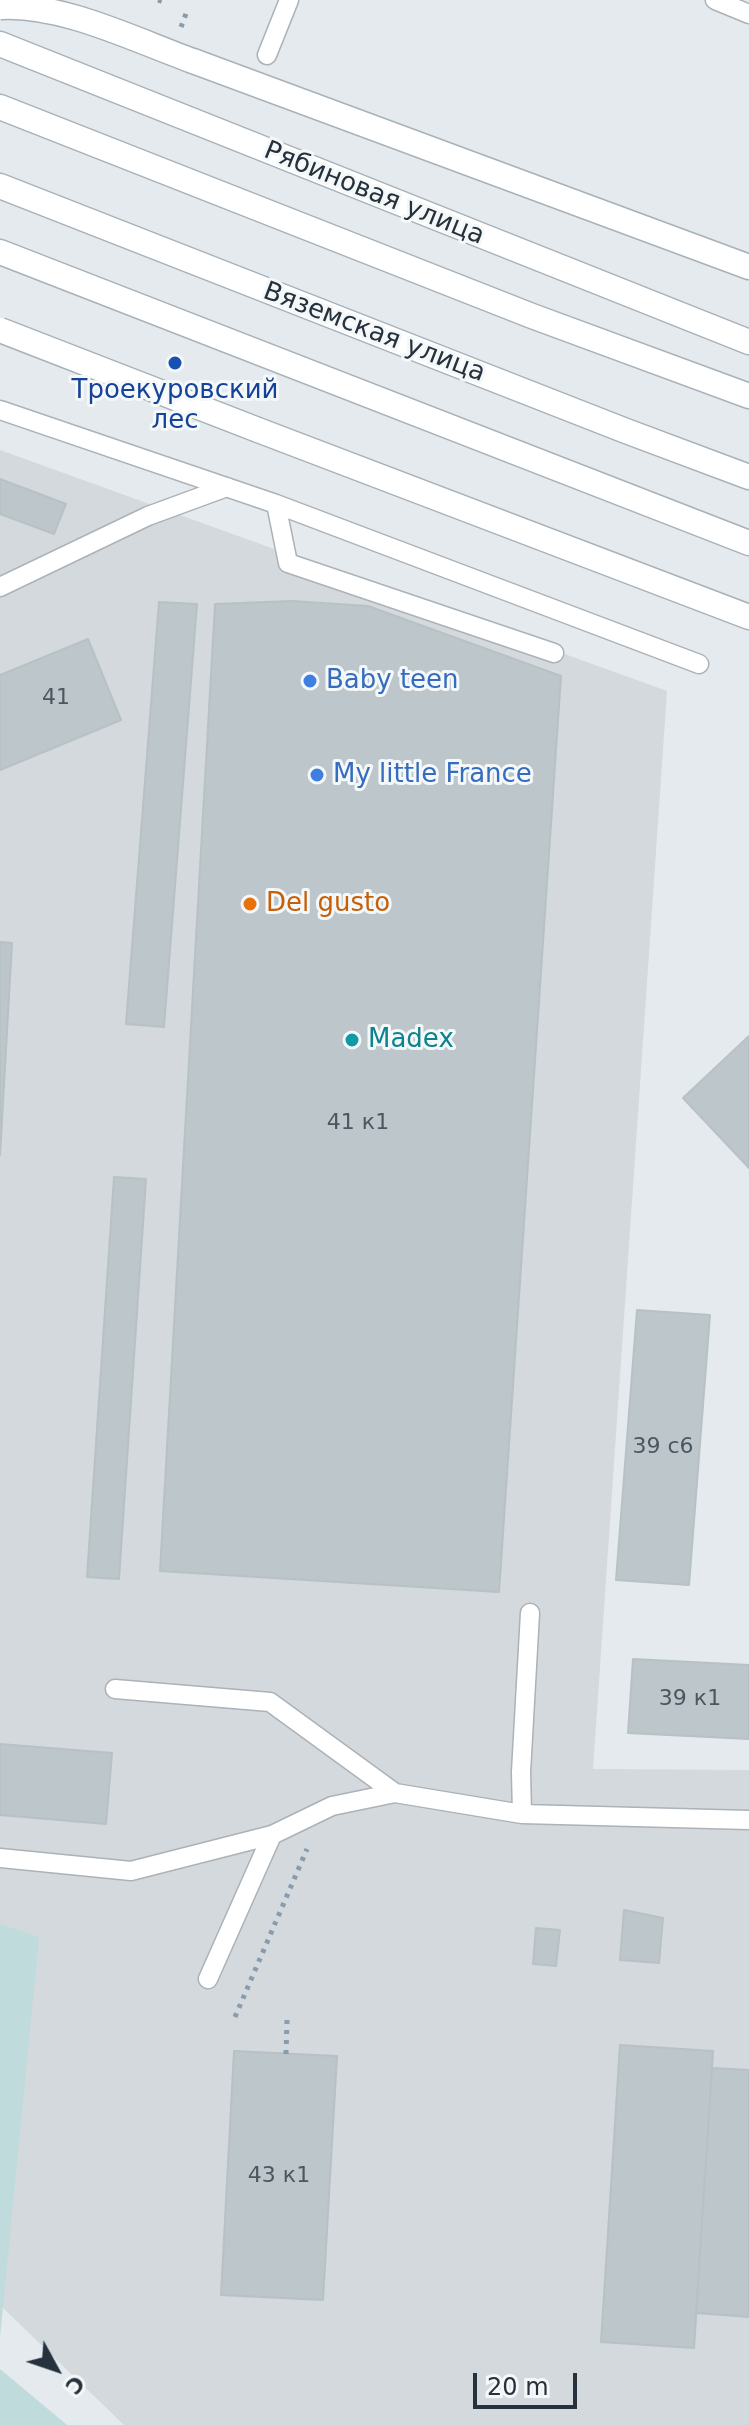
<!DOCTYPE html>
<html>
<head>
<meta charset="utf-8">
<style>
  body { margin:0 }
  #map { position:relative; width:749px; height:2425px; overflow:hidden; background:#e4eaed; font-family:"DejaVu Sans",sans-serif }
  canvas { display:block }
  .north { position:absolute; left:16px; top:2329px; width:80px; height:80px; -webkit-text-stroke:6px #f5f8f9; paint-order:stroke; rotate:130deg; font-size:22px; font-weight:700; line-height:32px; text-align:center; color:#25313d }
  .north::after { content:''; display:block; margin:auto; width:28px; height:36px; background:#25313d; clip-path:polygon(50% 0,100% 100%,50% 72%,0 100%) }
  .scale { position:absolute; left:473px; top:2373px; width:104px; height:36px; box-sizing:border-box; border:4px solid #25313d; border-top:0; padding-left:10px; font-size:24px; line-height:28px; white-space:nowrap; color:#25313d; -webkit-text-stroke:6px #f5f8f9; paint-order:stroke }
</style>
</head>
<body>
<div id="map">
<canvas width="749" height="2425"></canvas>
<div class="north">С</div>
<div class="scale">20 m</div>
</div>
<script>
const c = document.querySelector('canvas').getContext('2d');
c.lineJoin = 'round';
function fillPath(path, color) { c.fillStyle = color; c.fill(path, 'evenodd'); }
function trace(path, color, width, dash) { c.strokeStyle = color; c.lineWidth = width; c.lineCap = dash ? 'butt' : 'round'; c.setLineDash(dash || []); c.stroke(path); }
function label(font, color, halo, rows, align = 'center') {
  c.font = font + ' "DejaVu Sans",sans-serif'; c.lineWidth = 6; c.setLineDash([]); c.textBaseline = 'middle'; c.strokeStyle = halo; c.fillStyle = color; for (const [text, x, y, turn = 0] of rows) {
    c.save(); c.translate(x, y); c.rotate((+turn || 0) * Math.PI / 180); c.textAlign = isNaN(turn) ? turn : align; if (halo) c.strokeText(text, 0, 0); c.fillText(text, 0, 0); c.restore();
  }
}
fillPath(new Path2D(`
  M0,450L667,691L593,1769L749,1770V2425H124L0,2305Z`), '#d3d9dc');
fillPath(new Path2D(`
  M0,1924L39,1937L0,2337Z
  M0,2369L67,2425H0Z`), '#bfdbdc');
const building = new Path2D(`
  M0,479L66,504L54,534L0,514Z
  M292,601L368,606L561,676L499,1592L160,1571L215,604Z
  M159,602L197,604L164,1027L126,1024Z
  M88,639L121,720L0,770V675Z
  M0,942L12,943L0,1155Z
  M749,1036V1168L683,1098Z
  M114,1177L146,1179L119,1579L87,1577Z
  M637,1310L710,1315L689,1585L616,1580Z
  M633,1659L749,1665V1739L628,1733Z
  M0,1744L112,1753L106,1824L0,1815Z
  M624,1910L663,1918L659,1963L620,1960Z
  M536,1928L560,1930L556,1966L533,1964Z
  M620,2045L713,2051L694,2348L601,2342Z
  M234,2051L337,2056L323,2300L221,2295Z
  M712,2068L749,2070V2317L696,2313Z`);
fillPath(building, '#bdc6ca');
trace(building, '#b7c1c6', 2);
const lane = new Path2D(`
  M715,0L749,14
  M267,55L289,0
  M0,410L276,504L699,664
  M276,504L288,563L554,653
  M0,587L148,516L227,487
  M115,1689L270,1702L395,1793L522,1814L749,1820
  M522,1814L521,1772L530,1613
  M0,1858L131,1871L272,1835
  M208,1979L272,1835L332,1806L395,1793`);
const secondary = new Path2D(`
  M0,44L749,342
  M193,61L749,267
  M0,107L532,316L749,396
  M0,186L626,431L749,477
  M0,252L749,543
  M258,430L749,617`);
trace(lane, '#abb2b8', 21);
trace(secondary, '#a7b2bb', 27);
trace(new Path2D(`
  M158,0L167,3
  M181,27L187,11
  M235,2017L307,1849
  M286,2054L287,2020`), '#879cae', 5, [4, 6]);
trace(lane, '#fff', 18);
trace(secondary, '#fff', 24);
const secondaryBridge = new Path2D(`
  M0,7C61,3 135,40 193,61
  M0,330L258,430`);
trace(secondaryBridge, '#a7b2bb', 27, []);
trace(secondaryBridge, '#fff', 24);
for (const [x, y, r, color] of [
  [175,363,8,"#1a4fb4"],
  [310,681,8,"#3f7fe0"],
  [317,775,8,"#3f7fe0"],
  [250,904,8,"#e8710a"],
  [352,1040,8,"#0f9aa8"]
]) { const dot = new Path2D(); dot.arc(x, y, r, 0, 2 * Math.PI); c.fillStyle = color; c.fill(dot); trace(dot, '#f5f8f9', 3); }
label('22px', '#4b5660', null, [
  ["41",56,698],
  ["41 к1",358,1123],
  ["39 с6",663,1447],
  ["39 к1",690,1699],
  ["43 к1",279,2176]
]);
label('26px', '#25313d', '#f5f8f9', [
  ["Рябиновая улица",374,194,22],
  ["Вяземская улица",374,333,21]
]);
label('26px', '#164399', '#f5f8f9', [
  ["Троекуровский",175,391],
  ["лес",175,421]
]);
label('26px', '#366cbe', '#f5f8f9', [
  ["Baby teen",326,681],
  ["My little France",333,775]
], 'left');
label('26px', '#c56008', '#f5f8f9', [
  ["Del gusto",266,904]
], 'left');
label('26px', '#0d838f', '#f5f8f9', [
  ["Madex",368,1040]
], 'left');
</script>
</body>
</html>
